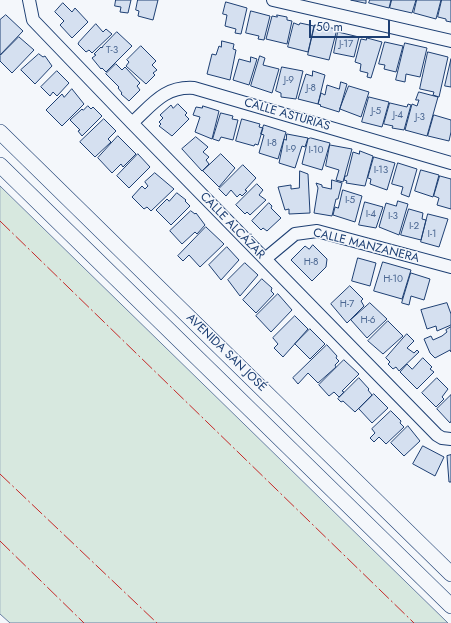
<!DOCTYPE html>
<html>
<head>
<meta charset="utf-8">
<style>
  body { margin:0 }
  #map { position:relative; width:451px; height:623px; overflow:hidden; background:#f4f7fb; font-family:Jost,sans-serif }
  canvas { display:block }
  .scale { position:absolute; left:309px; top:20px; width:81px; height:18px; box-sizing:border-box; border:2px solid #1d3f73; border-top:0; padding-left:5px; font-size:12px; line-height:14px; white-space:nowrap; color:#1d3f73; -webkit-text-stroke:3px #f4f7fb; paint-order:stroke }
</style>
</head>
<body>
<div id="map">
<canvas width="451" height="623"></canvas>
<div class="scale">50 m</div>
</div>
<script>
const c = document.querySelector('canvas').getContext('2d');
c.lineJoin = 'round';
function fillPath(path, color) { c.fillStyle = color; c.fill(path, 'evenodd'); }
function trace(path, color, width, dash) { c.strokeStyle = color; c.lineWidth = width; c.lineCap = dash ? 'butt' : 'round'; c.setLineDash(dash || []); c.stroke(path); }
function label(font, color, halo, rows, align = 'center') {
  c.font = font + ' Jost,sans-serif'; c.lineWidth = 3; c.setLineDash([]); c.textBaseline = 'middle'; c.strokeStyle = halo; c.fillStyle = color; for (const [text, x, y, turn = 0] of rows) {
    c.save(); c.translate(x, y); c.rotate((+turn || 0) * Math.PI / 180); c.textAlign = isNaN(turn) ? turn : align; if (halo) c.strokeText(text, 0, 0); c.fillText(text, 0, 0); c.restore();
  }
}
const green = new Path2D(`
  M0,186L448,623H10L0,614Z`);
fillPath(green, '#d7e8df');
trace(green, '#687fa3', 1);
const building = new Path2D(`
  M116,0H131L128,13L120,12L121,7L115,6Z
  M138,0H158L153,20L138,16L139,11L136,10Z
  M351,0H366V3Z
  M370,0H391L389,8L369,3Z
  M392,0H416L412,13L390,8Z
  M417,0H441L436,19L414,13Z
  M442,0H451V22L446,21V19L438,17Z
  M226,2L247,8L241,34L235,33L236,29L225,26L227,15L223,14Z
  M63,3L72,12L75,8L88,22L72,38L60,25L64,21L55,12Z
  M251,11L270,16L264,40L258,39L259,36L246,33Z
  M6,15L23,31L0,55V20Z
  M277,15L287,17V20L292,21L287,44L266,39L272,16L277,17Z
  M294,23L299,25L300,23L314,26L308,52L288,47Z
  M96,24L103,32L106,29L112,34L92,53L89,50L86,52L78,44L79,42Z
  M315,25L337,29L329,60L308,55Z
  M117,32L132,46L106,72L102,68L101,69L92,58L96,55L94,54L101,47L102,48L103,46Z
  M338,32L359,37L354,57L334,53Z
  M19,37L34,50L12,73L0,61V56Z
  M367,38L382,42L371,78L367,77L368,73L360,71L361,64L355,62L361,39L366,40Z
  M222,41L234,44L233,49L236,50L230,80L207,74L212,54L216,55L219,46L221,47Z
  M385,42L403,46L396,72L384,69L385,65L379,64Z
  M405,43L427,48L420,77L406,74L405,82L396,80Z
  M141,46L156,61L152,65L157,70L153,73L155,75L146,84L126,66L129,62L127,60Z
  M428,52L448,57L439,97L433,95L434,92L420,89Z
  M39,54L43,57L45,56L52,66L35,84L21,70Z
  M260,56L265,58L263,65L279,69L272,93L251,86Z
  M251,57L257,59L249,85L233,80L239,59L250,62Z
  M451,59V87L445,86Z
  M116,64L122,70L125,67L140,83L137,86L140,90L129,101L121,94L122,93L118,88L119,87L106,74Z
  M282,67L303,71L296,99L281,97V93L276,91Z
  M57,71L69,83L57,96L53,92L50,96L41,87Z
  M313,71L325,75L318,104L298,99L306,74L312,76Z
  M341,82L347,84L339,112L320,106L321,105L318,104L321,93L325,95L327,85L339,89Z
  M349,86L369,92L361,117L340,109Z
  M72,89L84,104L62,126L46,110L62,94L64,97Z
  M419,92L438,97L427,136L405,130L412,104L417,106L419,100H416Z
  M369,97L389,102L382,127L362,122Z
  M390,103L407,107L408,104L411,105L404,130L392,128L393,126L384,124Z
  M178,104L187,113L185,115L189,119L172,136L159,126L161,124L159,122L163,118L160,115L171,105L173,108Z
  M88,106L91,109L93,107L102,116L82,136L78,131L80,130L70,120L82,109L83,110Z
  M203,106L219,111L212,139L195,132L200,117L193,115L196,107L202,108Z
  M221,113L233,116L232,119L238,120L233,140L221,137L219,141L213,139Z
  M434,115L451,120V132L449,141L428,136Z
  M104,119L116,131L108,139L111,142L95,157L80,142Z
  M242,119L260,124L259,127L263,128L258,145L255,144L254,146L236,141Z
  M264,125L286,132L278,159L259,153L264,135L261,134Z
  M287,134L308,138L305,147L302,146L295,168L279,163L284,139L286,140Z
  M118,136L136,154L123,167L121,164L112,173L98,158Z
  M196,137L208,147L203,152L209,157L206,160L209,164L202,171L182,149Z
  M311,138L330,143L322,170L302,164L308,139Z
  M330,145L352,149L343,182L336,180L339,170L326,166Z
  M360,151L373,156L365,186L346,183L347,181L344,180L345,176H347L353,152L359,154Z
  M138,154L150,167L129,188L117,176Z
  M221,154L235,168L219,187L203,171Z
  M374,157L395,163L387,190L370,184L371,179L368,178Z
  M398,163L417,169L409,197L401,194L403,187L392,184Z
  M243,165L256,178L245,190L247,191L242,196L240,194L237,197L231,190L226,196L219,189Z
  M421,170L439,175L433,197L415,191Z
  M300,171L308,174L310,213L289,214V209L285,210L278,187L291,185V189L299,188Z
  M155,173L174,189L151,211L147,207L144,209L132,197L142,186L145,189L148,186L145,182Z
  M440,176L451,179V209L437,205L439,198L434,196Z
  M332,180L342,183L338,199H336L332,216L314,213L318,188L316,183L322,185V187L331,189Z
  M257,184L263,190L259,195L266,200L250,215L247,212L245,214L236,205Z
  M343,190L362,196L355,222L333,215L335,207L338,208Z
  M177,193L186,200L185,201L190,206L171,225L156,210L167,199L169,201Z
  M398,201L408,204L399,235L379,227L386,203L396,206Z
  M365,202L383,207L376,228L359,225Z
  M269,203L272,206L271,208L281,218L267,231L263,228L261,230L252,221Z
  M409,209L423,213L422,219L426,220L421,240L401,235Z
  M191,211L195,214L196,213L205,225L197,234L195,232L182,244L170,231Z
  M428,214L448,219L439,247L421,242Z
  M206,227L224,244L200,267L189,255L183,261L178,256Z
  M313,245L327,259L326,267L312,281L291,260L305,246L309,249Z
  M227,247L239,260L221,280L209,265Z
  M358,258L376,263L370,286L352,281Z
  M383,262L411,270L402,299L374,291Z
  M245,263L258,275L240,296L228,280Z
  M411,273L430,279L424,300L411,296L409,305L402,303Z
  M262,279L272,288L271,291L274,294L256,313L243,300Z
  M350,286L363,299L361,301L364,306L347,323L331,304Z
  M278,294L292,310L271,332L256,316Z
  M370,303L387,319L367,338L351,320Z
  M447,303L451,314V325L437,331L436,326L427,329L421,310Z
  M295,316L308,329L283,357L274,348L278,344L273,338Z
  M388,321L403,336L383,354L368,341Z
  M451,327V352L450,350L435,358L430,353L424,339L431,336L433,340L442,336L447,332L446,330Z
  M310,329L325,344L310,359L295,344Z
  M407,334L414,341L407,348L414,353L417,350L419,352L399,371L396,367L393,369L388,364L390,362L386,358Z
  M327,345L337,356L336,358L339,361L335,365L336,367L318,383L308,373L298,384L293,378Z
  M423,358L432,367L430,369L434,372L417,389L400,372L407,364L412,369Z
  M344,360L359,374L342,391L344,392L339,397L334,392L329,396L319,385Z
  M359,378L369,389L368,390L372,395L355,412L343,401L341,402L338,399Z
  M437,378L448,389L442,397L444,399L436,407L422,393Z
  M374,394L388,408L372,423L359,409Z
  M451,395V421L450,423L437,409Z
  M391,411L401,421L400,423L404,427L386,444L379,437L374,442L370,438L375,433L372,429Z
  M408,426L420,441L404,456L391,443Z
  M423,446L444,457L435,476L413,464Z
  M451,455V482H449L447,456Z`);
fillPath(building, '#d5e0f0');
trace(building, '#1d3f73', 1);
const minor = new Path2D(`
  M29,0L33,20L132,123L437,435L442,438L451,439
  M273,0L451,41
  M132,123C152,105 164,86 194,88L451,163
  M265,259L295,234L317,231L451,267`);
const major = new Path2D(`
  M0,132L451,574
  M0,165L451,606`);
trace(minor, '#1d3f73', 14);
trace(major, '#1d3f73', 16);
trace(minor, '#f4f7fb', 12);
trace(major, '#f4f7fb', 15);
trace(new Path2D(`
  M0,221L414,623
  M0,474L157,623
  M0,541L84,623`), '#c62828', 1, [14, 3, 2, 3]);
label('10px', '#4b6792', null, [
  ["J-17",346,45],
  ["T-3",112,51],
  ["J-9",289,81],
  ["J-8",311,89],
  ["J-5",376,112],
  ["J-4",398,116],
  ["J-3",420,118],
  ["I-8",272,144],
  ["I-9",291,150],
  ["I-10",316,151],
  ["I-13",381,171],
  ["I-5",350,201],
  ["I-4",371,215],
  ["I-3",393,217],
  ["I-2",414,227],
  ["I-1",432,235],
  ["H-8",311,263],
  ["H-10",393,280],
  ["H-7",347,305],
  ["H-6",368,321]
]);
label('12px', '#1d3f73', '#f4f7fb', [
  ["CALLE ASTURIAS",287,115,16],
  ["CALLE ALCÁZAR",232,226,46],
  ["CALLE MANZANERA",366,246,14],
  ["AVENIDA SAN JOSÉ",226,353,44]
]);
</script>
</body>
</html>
